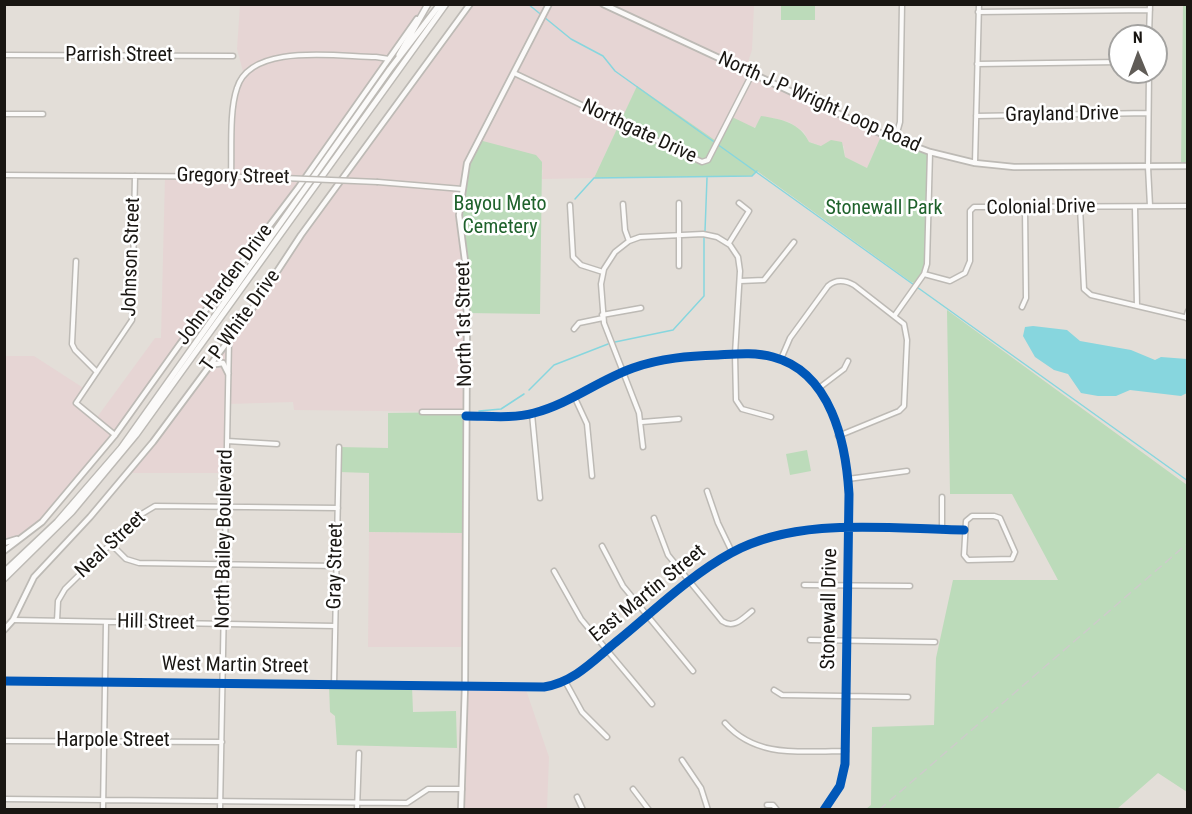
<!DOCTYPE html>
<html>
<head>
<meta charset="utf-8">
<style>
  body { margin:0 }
  #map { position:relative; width:1192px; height:814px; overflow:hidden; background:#e3ded8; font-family:"Roboto Condensed",sans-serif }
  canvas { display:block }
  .frame { position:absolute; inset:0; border:6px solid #191612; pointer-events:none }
  .north { position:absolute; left:1108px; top:24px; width:60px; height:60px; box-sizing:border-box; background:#fff; border:2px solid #a3a2a0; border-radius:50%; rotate:359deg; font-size:16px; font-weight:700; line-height:24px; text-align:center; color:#191612 }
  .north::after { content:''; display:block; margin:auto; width:21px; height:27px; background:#605c57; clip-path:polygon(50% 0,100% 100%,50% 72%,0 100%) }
</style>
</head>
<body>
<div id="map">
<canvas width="1192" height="814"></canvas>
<div class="frame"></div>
<div class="north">N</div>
</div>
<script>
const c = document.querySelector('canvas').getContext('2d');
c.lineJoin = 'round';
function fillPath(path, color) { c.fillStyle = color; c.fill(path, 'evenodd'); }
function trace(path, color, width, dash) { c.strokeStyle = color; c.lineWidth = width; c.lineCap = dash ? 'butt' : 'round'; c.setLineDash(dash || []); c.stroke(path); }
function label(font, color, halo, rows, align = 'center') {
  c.font = font + ' "Roboto Condensed",sans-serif'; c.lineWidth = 5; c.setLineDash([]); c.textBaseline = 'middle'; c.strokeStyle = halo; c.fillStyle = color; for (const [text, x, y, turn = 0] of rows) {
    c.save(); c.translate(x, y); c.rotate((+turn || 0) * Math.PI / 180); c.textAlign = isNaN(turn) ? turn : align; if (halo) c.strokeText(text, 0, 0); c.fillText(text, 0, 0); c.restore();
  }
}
fillPath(new Path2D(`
  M240,5H427L115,435L39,520L5,546V356H34L85,389L76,403L95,420L155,338H161L165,176L231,175L235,97L244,75L237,49Z
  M470,5H754L752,50L745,71L882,134L867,168L845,157L844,146H821L809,142L804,132L789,122L773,118L719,144L637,87L594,178L542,179L543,169L465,261L466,412L294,410L293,402L228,404L227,473H128L224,347L301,235Z
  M369,532L465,533V647H368Z
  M465,686L525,687L549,757L547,809L461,810Z`), '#e6d5d4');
fillPath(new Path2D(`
  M781,5H815V20H781Z
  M1183,5H1187V166H1181Z
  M637,86L719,143L732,117L755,128L761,116C782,119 800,123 809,142L821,146L831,140L842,142L845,157L867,168L882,134L930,152L927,264L917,284L911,282L757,171L752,176L594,178Z
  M479,140L536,155L542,162L540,314L466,313L465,261L459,231L463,177Z
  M947,310L1187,485V792L1158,773L1117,809H866L871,805L872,727L934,725L936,658L953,580H1058L1012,494H950Z
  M466,412L465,533L369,532V473L339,472V447L388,448V413Z
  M807,450L811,471L790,475L786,454Z
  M329,685L412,686L413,712L456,711L457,748L337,745L335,716L330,712Z`), '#bcdbba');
fillPath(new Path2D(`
  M1033,326L1067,330L1080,341L1131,350L1155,360L1161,357L1187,359V393L1181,396L1130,390L1116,396H1098L1081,393L1068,374L1054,370L1035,357L1023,336L1025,327Z`), '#87d6de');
trace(new Path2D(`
  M528,4L571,39L603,56L615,71L1188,481
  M575,199L594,178L752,176L757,171
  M705,231L707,178
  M615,342L673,330L704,296V237
  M529,390L554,365L608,344
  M479,411L501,409L524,394`), '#87d6de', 1.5);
const minor = new Path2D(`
  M978,12L1150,10
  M1149,36L1150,4
  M4,55L233,56
  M977,64L1120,62
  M1149,72L1148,167L1150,206
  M514,73L702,162L708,160L752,74
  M4,114H43
  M976,116L1148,113
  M895,140L900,122L902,4
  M975,163L979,4
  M4,175L260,177
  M231,176C232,150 229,111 237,88C251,42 339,57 376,57L389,59
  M378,182L462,189
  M623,204L625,230L629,241
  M570,205L573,257L581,265L603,272
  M1080,207L1084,289L1091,295L1188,318
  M1135,207L1137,306
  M729,243L749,211L739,203
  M76,261L72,344L75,350L97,372
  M679,266V203
  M924,274L950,281L965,273L970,261V211L974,207L1188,206
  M740,281L764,280L794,242
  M1022,307L1026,298L1025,208
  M602,315L641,308
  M895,315L924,274L927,264L930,152
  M1186,318L1188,311
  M574,329L579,323L603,318
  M781,359L790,338L828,286C836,279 845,280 854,285L904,324L907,340L904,406L899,411L838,436
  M819,388L844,369L848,361
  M574,396L587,424L592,476
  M422,412H466
  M532,414L540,498
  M466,416C488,416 512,419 534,413C569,404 599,380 633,368C661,358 689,356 718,355C736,354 755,352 773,357C831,372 846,443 849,494L845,764L840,786L824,810
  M642,422L679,419
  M115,435L76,403L132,320L135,176
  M227,441L277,444
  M643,447L639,413L604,323L601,284L604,269L615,252L629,241L640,237L703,234L717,237L730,245L738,257L740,271L735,354L736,400L742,409L771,417
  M848,479L907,471
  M707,491L718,523L732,552
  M994,516L1000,518L1015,552L1012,559L968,560L964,555L966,521L972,516Z
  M654,518L668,555L722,621C734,629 742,619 752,611
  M942,530V497
  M111,544L126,559L139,563L337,566
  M602,546L623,586L693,671
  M554,571L581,619L652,704
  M804,585L910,586
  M13,620L335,626
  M57,621L58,601L65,589L140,515L155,506L338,508
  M810,640L935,642
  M4,681L544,687C574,682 593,661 616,642C653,612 689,576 731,553C798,516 889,529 964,530
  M565,681L582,712L607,737
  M334,685L339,447
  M774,690L782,695L908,697
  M725,723C757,759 802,751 846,751
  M4,741L222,742
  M682,760L701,788L708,810
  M633,789L649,810
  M577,797L583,810
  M4,799L407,803L428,789H462
  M767,805H773L777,810
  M103,810L106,622
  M220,810L229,340
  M357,810L359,753`);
const major = new Path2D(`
  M603,4L882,134L930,152L975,163L1014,167L1188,166
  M209,365L223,363L228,373
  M4,543L17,539
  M4,551L42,522L115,435L180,344L298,188L417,19
  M4,630L13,620L34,577L90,517L153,442L257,302L301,235L470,4
  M461,810L465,686L467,322L465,261L459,215L467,163L549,4`);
const highway = new Path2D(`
  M399,55L428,4
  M4,572L57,522L121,448L390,69L440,4
  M4,579L72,512L136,435L446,4`);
trace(minor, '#bdbab5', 7);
trace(major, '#bdbab5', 8);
trace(highway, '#bdbab5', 8);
trace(minor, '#fbfaf9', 4);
trace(major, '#fbfaf9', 4.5);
trace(highway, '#fbfaf9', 5);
trace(new Path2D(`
  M879,810L1188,543`), '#cdccca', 1.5, [9, 4.5]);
const minorBridge = new Path2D(`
  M260,177L378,182`);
trace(minorBridge, '#bdbab5', 7, []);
trace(minorBridge, '#fbfaf9', 4);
trace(new Path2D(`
  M466,416C488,416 512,419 534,413C569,404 599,380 633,368C661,358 689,356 718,355C736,354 755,352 773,357C831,372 846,443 849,494L845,764L840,786L824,810
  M4,681L544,687C574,682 593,661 616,642C653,612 689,576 731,553C798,516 889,529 964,530`), '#0057b8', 9);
label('20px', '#191612', '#fff', [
  ["Parrish Street",119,56],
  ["North J P Wright Loop Road",819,103,24],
  ["Grayland Drive",1062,115,-1],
  ["Northgate Drive",639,132,25],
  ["Gregory Street",233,177,1],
  ["Colonial Drive",1041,208,-1],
  ["Johnson Street",132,257,-88],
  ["John Harden Drive",225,285,-53],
  ["T P White Drive",241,321,-54],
  ["North 1st Street",465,324,-91],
  ["North Bailey Boulevard",225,539,-89],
  ["Neal Street",111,545,-43],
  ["Gray Street",336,566,-89],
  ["East Martin Street",648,594,-39],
  ["Stonewall Drive",830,609,-89],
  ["Hill Street",156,623,1],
  ["West Martin Street",235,666,1],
  ["Harpole Street",113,741]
]);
label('20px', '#1f622c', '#fff', [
  ["Bayou Meto",500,205],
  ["Cemetery",500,228],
  ["Stonewall Park",884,209]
]);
</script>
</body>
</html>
